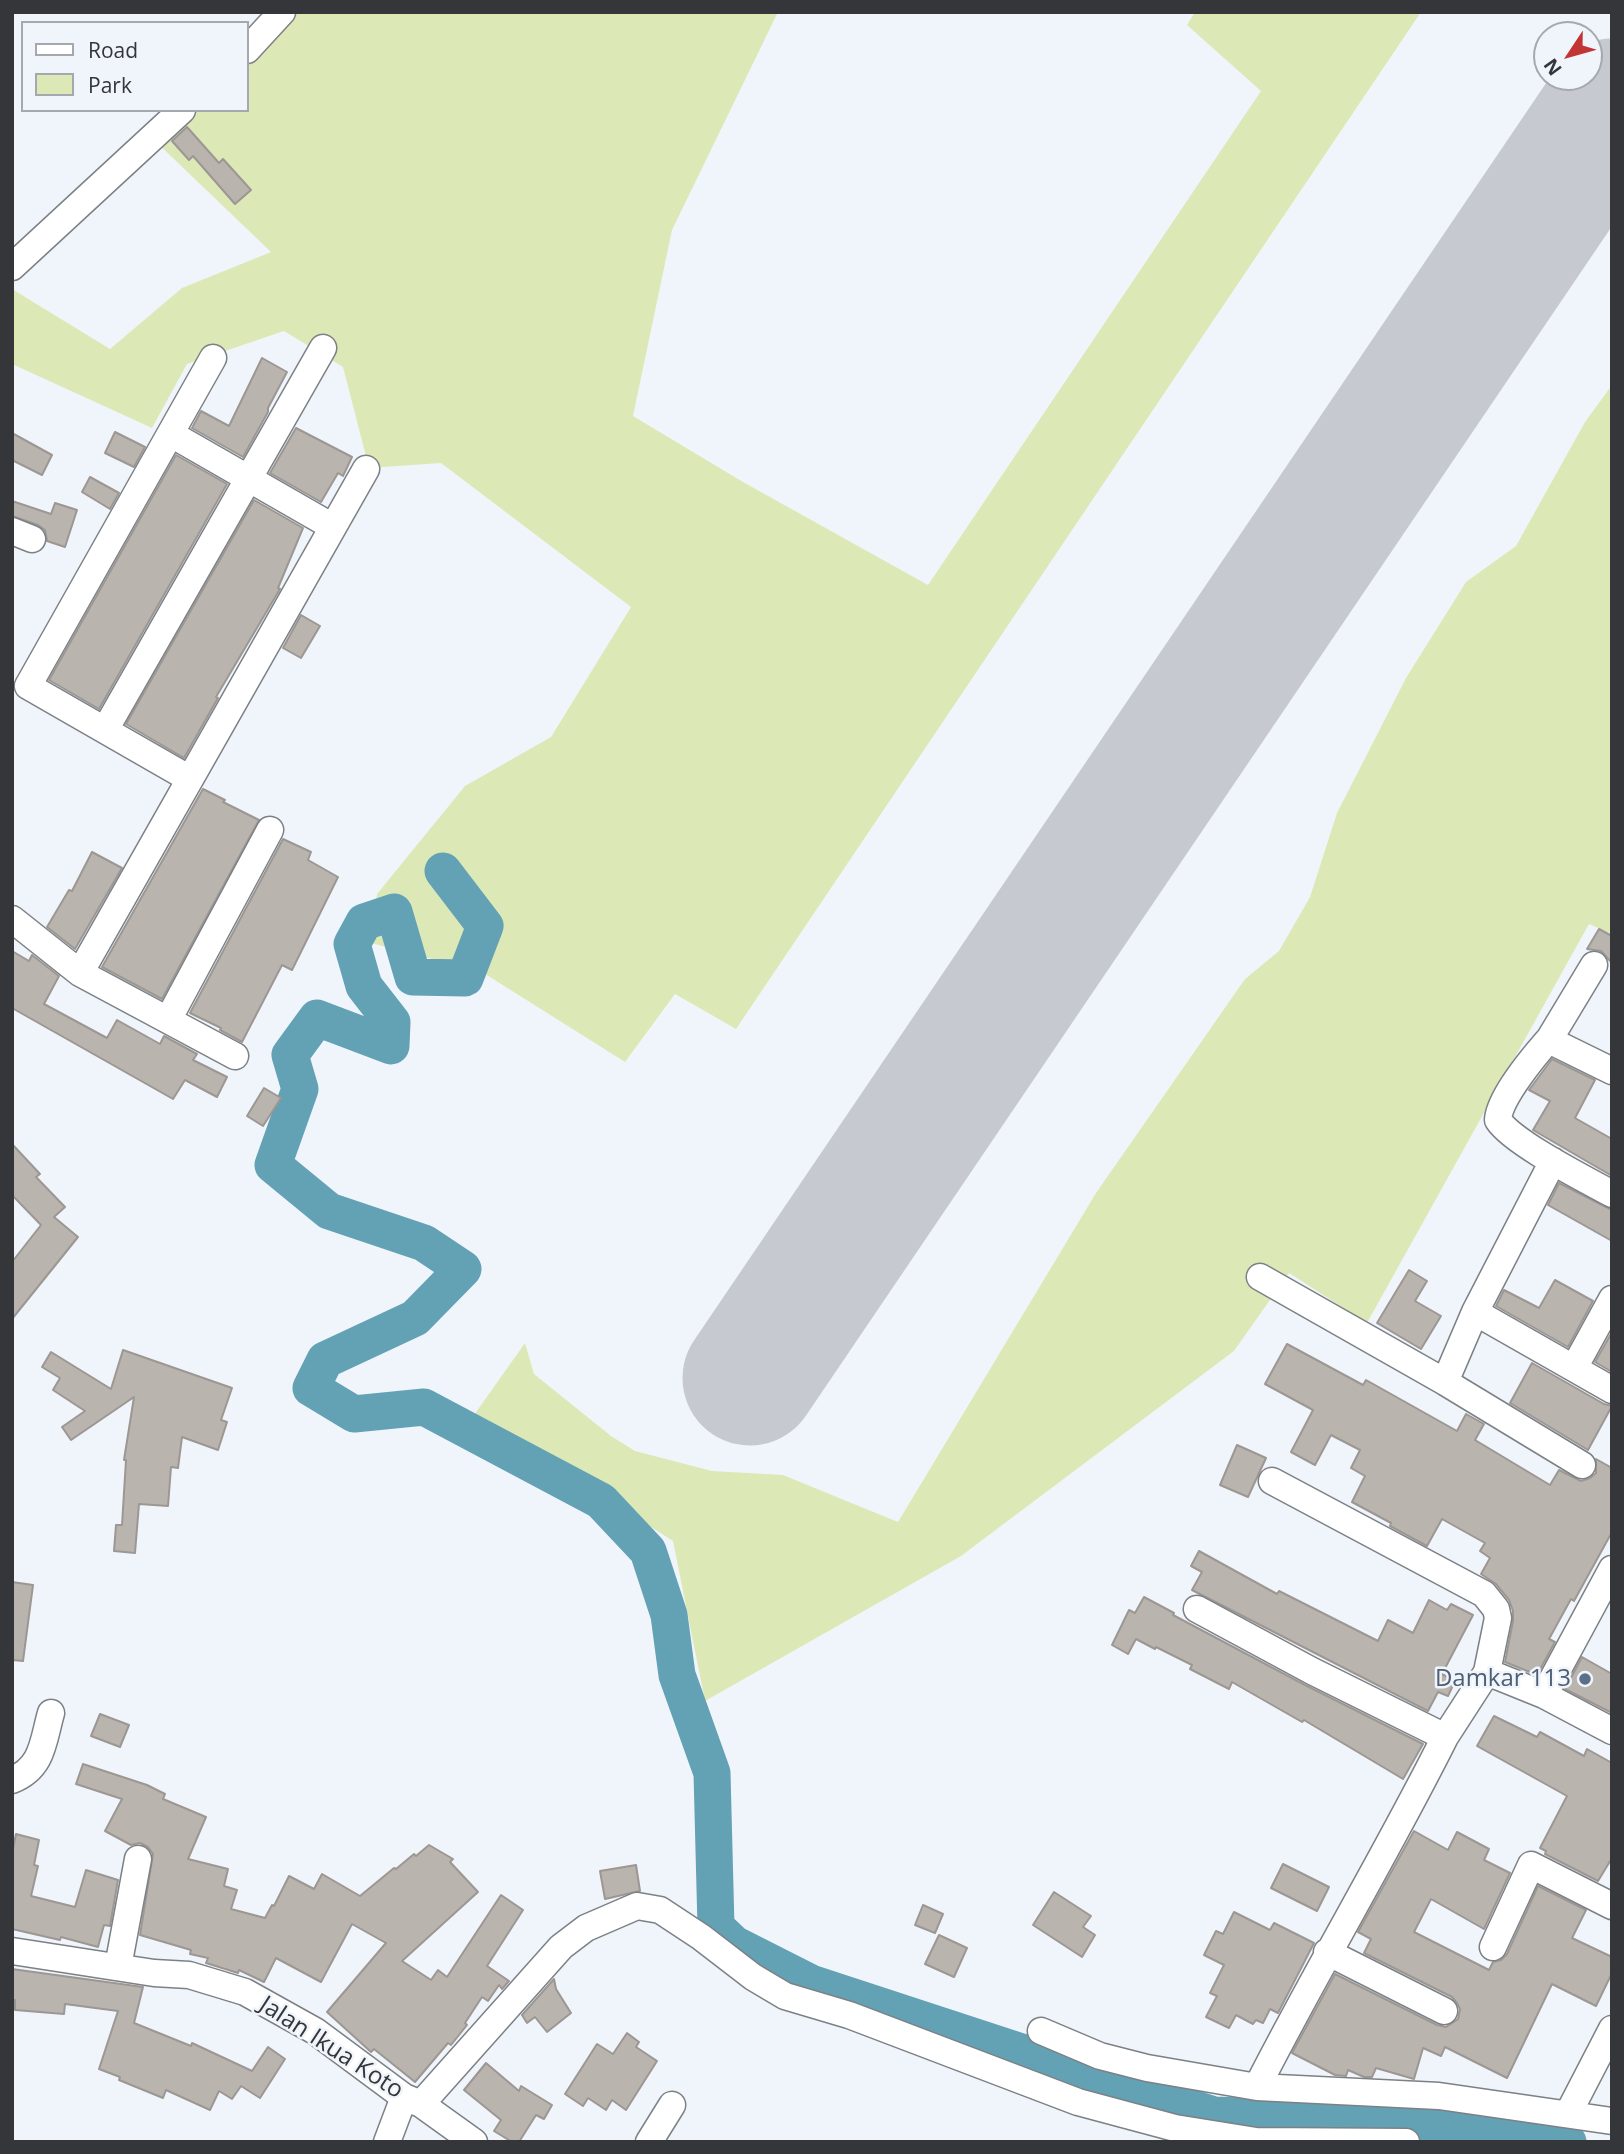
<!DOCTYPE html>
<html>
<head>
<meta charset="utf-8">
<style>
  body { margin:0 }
  #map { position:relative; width:1624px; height:2154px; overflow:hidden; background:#f0f5fb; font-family:"Open Sans",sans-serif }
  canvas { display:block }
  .frame { position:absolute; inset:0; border:14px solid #343639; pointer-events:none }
  .legend { position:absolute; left:21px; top:21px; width:228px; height:91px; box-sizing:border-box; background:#f0f5fb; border:2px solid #a5a9ad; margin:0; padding:9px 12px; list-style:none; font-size:21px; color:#343639 }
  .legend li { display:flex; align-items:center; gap:14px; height:35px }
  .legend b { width:35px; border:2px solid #a5a9ad }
  .north { position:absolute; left:1533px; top:21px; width:70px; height:70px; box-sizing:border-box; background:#f0f5fb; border:2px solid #a5a9ad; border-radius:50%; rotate:234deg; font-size:19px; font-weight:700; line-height:28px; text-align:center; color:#343639 }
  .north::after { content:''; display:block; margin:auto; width:24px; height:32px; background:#c33435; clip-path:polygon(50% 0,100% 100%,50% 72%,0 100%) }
</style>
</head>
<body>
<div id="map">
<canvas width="1624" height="2154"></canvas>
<div class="frame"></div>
<ul class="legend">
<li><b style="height:9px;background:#fff"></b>Road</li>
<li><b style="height:19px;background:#dce9b7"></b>Park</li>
</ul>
<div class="north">N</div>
</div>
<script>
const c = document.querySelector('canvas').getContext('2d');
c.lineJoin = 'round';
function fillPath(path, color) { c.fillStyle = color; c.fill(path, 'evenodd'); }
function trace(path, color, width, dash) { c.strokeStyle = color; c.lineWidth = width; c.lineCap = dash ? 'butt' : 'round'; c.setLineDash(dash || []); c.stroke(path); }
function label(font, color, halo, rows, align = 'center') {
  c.font = font + ' "Open Sans",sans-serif'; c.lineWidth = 5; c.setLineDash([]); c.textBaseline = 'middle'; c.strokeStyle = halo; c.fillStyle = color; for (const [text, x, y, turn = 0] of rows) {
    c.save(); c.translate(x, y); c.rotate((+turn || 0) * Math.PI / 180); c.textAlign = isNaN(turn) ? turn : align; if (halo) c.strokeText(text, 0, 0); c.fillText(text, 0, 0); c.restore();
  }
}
fillPath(new Path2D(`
  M286,12H778L672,230L633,416L743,482L928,585L1261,91L1187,25L1195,12H1421L736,1029L675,994L625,1062L482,972L371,943L377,894L465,786L551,737L631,607L441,463L369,468L343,367L284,331L187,364L152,428L12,364V289L110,349L182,288L271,252L153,139L184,110H247V50Z
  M1612,385V934L1589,924L1367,1323L1289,1273L1234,1351L961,1556L705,1701L673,1541L474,1415L525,1343L534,1374L611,1436L635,1451L712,1471L783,1475L898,1522L1096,1193L1245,979L1279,951L1310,897L1337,813L1406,678L1466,582L1516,546L1585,422Z`), '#dce9b7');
trace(new Path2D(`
  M443,871L485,926L465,978L413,977L394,912L364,922L352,944L364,986L392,1022L391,1046L317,1018L290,1055L300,1089L273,1165L329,1211L424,1243L463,1269L415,1318L325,1360L311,1388L354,1414L424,1407L601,1501L648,1551L669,1615L677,1675L712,1773L716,1927L734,1944L811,1983L1214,2115L1470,2124L1568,2142`), '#63a1b5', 37);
trace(new Path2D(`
  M750,1378L1612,106`), '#c6cad0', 135);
const building = new Path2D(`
  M187,127L219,163L223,159L251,190L235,204L193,156L189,160L172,141Z
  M262,358L287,372L268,408V412L243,457L192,428L201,411L229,426Z
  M296,428L352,457L343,476L338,473L321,502L270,473Z
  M115,432L145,447L134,467L105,453Z
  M12,433L52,455L42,475L12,460Z
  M176,455L227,484L99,709L49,680Z
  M90,477L119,493L110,509L82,492Z
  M254,500L303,528L278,588L280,589L216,697L218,698L184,758L126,724Z
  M12,501L51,514L55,503L77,510L65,547L47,541L45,530L38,525L12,516Z
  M301,615L320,626L301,658L283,648Z
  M203,789L225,800L223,802L259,820L162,999L102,967Z
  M283,839L311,852L308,860L338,877L292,970L282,965L242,1042L220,1030L221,1028L190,1013Z
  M92,852L122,868L75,949L47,927L69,890L72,891Z
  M1599,929L1612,936V963L1601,951L1587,949Z
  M12,951L29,961L32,955L59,976L44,1004L107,1038L117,1020L160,1044L164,1036L197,1054L193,1060L227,1077L217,1097L185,1080L173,1099L12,1008Z
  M1552,1059L1595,1080L1575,1118L1612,1139V1176L1533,1130L1550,1101L1529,1090Z
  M264,1088L281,1098L263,1126L247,1116Z
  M12,1144L40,1174L36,1177L65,1207L54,1217L78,1237L12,1319V1262L41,1225L12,1195Z
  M1559,1183L1612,1210V1241L1548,1205Z
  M1409,1270L1427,1281L1415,1301L1441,1316L1421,1349L1377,1323Z
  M1555,1280L1593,1301L1568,1347L1496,1306L1504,1290L1539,1308Z
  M1612,1332V1372L1595,1362Z
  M1287,1344L1363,1385L1366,1380L1457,1431L1466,1414L1484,1424L1475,1440L1550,1485L1559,1470L1581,1481L1590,1478L1596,1473V1459L1612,1468V1532L1574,1601L1571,1599L1549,1639L1555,1642L1537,1675L1505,1662L1513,1621V1611L1509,1600L1496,1584L1481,1574L1490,1558L1480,1551L1485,1543L1442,1519L1427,1546L1390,1526L1391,1523L1352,1502L1365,1476L1351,1468L1360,1450L1331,1435L1315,1465L1291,1452L1313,1410L1265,1384Z
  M123,1350L232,1388L221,1420L227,1422L218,1450L182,1437L178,1468L171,1467L168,1506L139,1504L135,1553L114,1551L116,1525H122L126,1460H124L134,1397L71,1440L62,1427L85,1411L53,1390L60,1378L42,1367L51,1352L111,1389Z
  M1532,1363L1604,1404L1612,1406L1588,1450L1510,1403Z
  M1237,1445L1266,1458L1248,1497L1220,1485Z
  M1199,1551L1277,1594L1279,1591L1378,1641L1388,1620L1413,1633L1429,1600L1447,1610L1451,1604L1473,1615L1442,1674L1455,1681L1448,1696L1438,1692L1428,1711L1192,1590L1202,1572L1191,1566Z
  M12,1582L33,1585L23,1661L12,1660Z
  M1144,1597L1174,1613L1173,1615L1305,1685L1423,1744L1403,1779L1304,1720L1302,1722L1232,1682L1229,1689L1190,1669L1192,1665L1156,1647L1155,1649L1136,1639L1128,1654L1112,1645L1129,1610L1135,1613Z
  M1582,1657L1612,1674V1713L1565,1689Z
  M100,1714L129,1725L120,1747L91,1736Z
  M1494,1716L1537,1737L1540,1732L1584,1756L1587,1749L1612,1763V1858L1598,1881L1545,1854L1546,1851L1540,1848L1567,1796L1477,1746Z
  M83,1764L147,1785L165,1794L163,1799L206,1817L188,1859L228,1869L224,1886L237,1890L231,1909L265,1918L272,1905L274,1906L289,1876L314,1889L322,1874L360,1896L394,1868L396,1869L414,1854L416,1856L429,1845L453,1859L450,1862L478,1892L402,1961L431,1980L438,1970L447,1977L501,1895L523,1910L487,1966L509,1981L502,1989L499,1985L488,2001L482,1997L465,2023L467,2025L451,2045L448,2043L415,2082L374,2049L371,2052L327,2012L386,1943L352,1924L321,1982L276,1958L264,1982L239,1970L238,1973L206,1963L208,1958L190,1954L191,1950L140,1935L153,1854L148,1847L140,1843L131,1845L105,1831L122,1799L76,1784Z
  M1414,1831L1448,1850L1457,1832L1489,1849L1484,1860L1510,1873L1484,1929L1431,1899L1414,1932L1489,1970L1493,1962L1501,1960L1507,1954L1538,1886L1586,1910L1572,1938L1612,1957V1973L1596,2006L1552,1984L1507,2078L1445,2047L1441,2056L1423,2048L1414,2079L1376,2068L1372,2077H1364L1348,2070L1346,2076L1335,2075L1292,2053L1335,1974L1437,2025L1446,2027L1458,2019L1460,2009L1457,2003L1452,1997L1364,1953L1371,1939L1358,1932Z
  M16,1834L39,1840L34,1865L38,1866L31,1896L75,1907L86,1870L118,1880L110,1926L104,1925L98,1947L61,1937L60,1940L12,1929V1853Z
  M1283,1864L1329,1887L1317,1911L1271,1888Z
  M636,1865L640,1891L605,1899L600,1871Z
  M1054,1892L1091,1916L1083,1927L1095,1935L1082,1957L1033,1925Z
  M923,1905L943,1914L935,1933L915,1925Z
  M1234,1912L1270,1930L1274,1923L1314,1943L1278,2013L1270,2009L1263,2023L1256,2020L1253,2024L1236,2015L1229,2028L1206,2017L1217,1996L1210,1993L1224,1965L1204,1955L1216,1931L1223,1934Z
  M939,1935L967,1948L954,1977L925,1964Z
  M12,1969L143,1987L134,2023L191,2046L192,2043L252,2071L268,2047L285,2059L260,2098L241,2086L232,2099L219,2091L210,2110L166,2090L163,2098L119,2080L120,2077L99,2069L118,2011L65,2004L64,2014L15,2010V2000H12Z
  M554,1979L556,1989L571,2013L547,2032L535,2017L527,2023L522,2015Z
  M627,2033L639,2042L636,2047L657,2061L626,2110L612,2100L606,2110L588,2098L583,2106L565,2094L597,2044L613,2054Z
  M486,2063L519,2091L521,2086L552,2105L544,2119L536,2115L519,2142H512L494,2131L501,2120L464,2090Z`);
fillPath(building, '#bab4af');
trace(building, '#9d9793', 2);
const minor = new Path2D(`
  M247,50L282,12
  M12,267L182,110
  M171,434L333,527
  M12,531L32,539
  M105,730L323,348
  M190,779L28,686L213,358
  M12,919L80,973L235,1056
  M1594,965L1550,1038L1555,1043L1612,1071
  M80,973L366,469
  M168,1020L270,830
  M1550,1038C1535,1055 1499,1098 1498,1120C1513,1143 1585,1179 1612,1194
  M1260,1277L1445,1382L1582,1465
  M1475,1312L1612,1390
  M1574,1368L1612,1299
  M1445,1382L1475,1312L1553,1161
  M1197,1609L1312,1671L1445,1737L1487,1672L1498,1618L1496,1609L1484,1594L1272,1481
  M1487,1672L1544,1695L1612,1731
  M1544,1695L1612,1569
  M12,1780C43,1768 43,1741 51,1713
  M1493,1947L1531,1865L1612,1906
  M12,1951L154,1973L189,1975L245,1992L315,2031L404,2097L421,2104L474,2142
  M1327,1952L1444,2011
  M118,1967L138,1859
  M1041,2031L1100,2056L1147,2068L1257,2087L1439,2096L1612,2121
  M1257,2087C1317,1969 1386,1855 1445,1737
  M421,2104L561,1947L586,1928L637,1906L660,1910L701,1937L753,1977L785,1996L849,2015L1078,2102L1175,2128L1256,2141L1406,2142
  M1568,2114L1612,2029
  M387,2142L404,2097
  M649,2142L672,2105`);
trace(minor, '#7c8186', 29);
trace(minor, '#fff', 26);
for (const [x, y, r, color] of [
  [1585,1679,7,"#5c6f8a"]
]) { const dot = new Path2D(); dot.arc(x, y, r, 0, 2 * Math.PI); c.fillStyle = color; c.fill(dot); trace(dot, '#f0f5fb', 2.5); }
label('24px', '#4e5e75', '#f0f5fb', [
  ["Damkar 113",1571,1679]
], 'right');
label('24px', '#343639', '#f0f5fb', [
  ["Jalan Ikua Koto",331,2048,33]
]);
</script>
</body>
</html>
